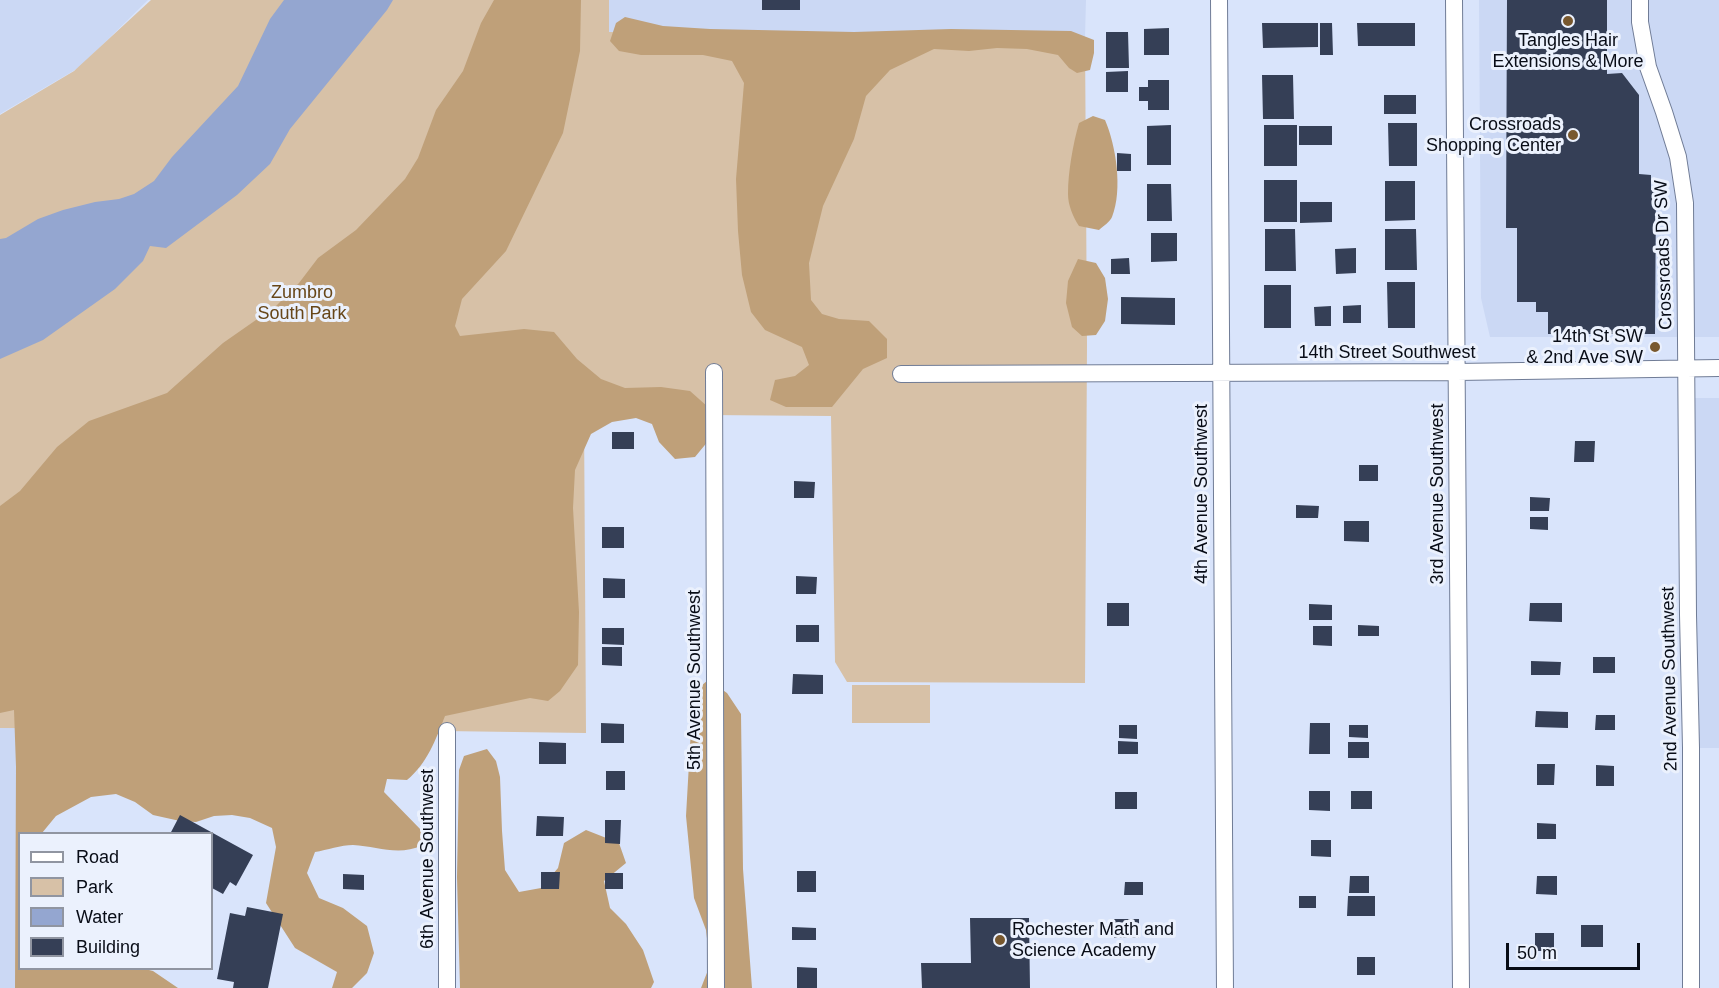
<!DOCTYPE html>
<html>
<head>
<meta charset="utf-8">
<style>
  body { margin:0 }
  #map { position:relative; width:1719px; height:988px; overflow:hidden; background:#d9e4fb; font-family:Helvetica,sans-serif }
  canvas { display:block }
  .legend { position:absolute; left:18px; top:832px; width:195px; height:138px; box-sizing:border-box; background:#ebf1fd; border:2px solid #9095a1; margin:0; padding:8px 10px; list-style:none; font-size:18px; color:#080c16 }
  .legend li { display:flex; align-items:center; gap:12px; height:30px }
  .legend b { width:30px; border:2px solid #9095a1 }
  .scale { position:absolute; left:1506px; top:943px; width:134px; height:27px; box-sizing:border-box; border:3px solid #080c16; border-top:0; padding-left:8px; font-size:18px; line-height:21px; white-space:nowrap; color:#080c16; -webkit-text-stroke:4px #ebf1fd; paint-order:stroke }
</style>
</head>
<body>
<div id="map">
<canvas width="1719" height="988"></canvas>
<ul class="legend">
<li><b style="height:8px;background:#fff"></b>Road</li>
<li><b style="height:16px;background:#d7c1a7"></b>Park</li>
<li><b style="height:16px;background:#94a6d0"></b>Water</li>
<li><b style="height:16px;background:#353f56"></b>Building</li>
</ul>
<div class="scale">50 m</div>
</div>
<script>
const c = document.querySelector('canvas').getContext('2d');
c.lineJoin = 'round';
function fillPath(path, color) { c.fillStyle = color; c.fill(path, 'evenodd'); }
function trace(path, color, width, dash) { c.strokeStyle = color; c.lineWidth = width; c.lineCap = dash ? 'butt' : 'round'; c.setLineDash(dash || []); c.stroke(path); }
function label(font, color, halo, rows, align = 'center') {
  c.font = font + ' Helvetica,sans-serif'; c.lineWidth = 6; c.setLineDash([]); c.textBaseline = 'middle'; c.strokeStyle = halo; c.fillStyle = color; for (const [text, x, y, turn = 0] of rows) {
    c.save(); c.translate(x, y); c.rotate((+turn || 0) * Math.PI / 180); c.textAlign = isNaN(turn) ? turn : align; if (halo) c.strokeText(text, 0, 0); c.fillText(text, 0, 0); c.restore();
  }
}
fillPath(new Path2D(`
  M0,0H148L80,67L0,114Z
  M609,0H1086L1085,37L609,32Z
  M1479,0H1719V337H1490L1481,298Z
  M1687,398H1719V748H1691Z
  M0,728H29L20,834V968L28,988H0Z`), '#cbd8f4');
fillPath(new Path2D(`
  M151,0H609V32L1085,37L1087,345L1085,683L847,682L835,662L831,416L584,414L586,733L300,729L0,728V115L74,71Z
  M852,685H930V723H852Z`), '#d7c1a7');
fillPath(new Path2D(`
  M494,0H581L580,51L563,133L506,251L462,299L455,326L460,336L524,329L554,332L577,359L601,379L625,388L661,387L690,391L708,407L709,440L695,457L675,459L659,442L652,424L636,418L612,422L591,434L575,470L573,508L579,612L578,665L560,691L548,701L530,698L445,716C436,739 427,764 407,780L387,779L384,792L422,831V845C399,857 377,846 353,845C341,845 327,850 315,852L307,873L319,898L343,908L367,926L374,953L367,973L352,988H332L337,972L295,948L266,903L276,847L272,828L250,818L232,815L214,816L196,822L180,821L153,815L135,802L116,794L91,797L56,816L42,833L20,834V968H66L68,970L145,969L153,971L178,988H15L16,767L14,710L0,713V506L20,491L57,447L89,421L167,393L223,343L276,306L299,283L318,258L356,230L405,179L418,158L436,110L463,71L481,23Z
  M625,17L663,26L710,29L854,32L951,29L1071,31L1094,40V53L1090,70L1077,73L1069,68L1058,55L1027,49L997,48L969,51L934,49L890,70L866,96L854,139L823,206L809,263L811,300L822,314L839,319L869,321L887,339V358L863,369L832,407H786L770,400L775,380L795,376L809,365L802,347L765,330L751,312L742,275L738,231L736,179L744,83L732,61L703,55H641L619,51L610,41L616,23Z
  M1093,116L1105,120C1116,145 1123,190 1112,217C1110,222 1103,226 1099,230L1079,226C1073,217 1068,205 1068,194C1068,172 1073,144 1079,123Z
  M1078,259L1096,263L1105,278L1108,299L1105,321L1096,335L1082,336L1072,327L1066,303L1068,281Z
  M708,680L727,693L741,714L743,869L752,988H701L710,965L706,930L694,898L686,816L693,693Z
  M487,749L496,761L500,777L502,831L505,870L519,892L541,888L558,868L564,843L586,830L619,843L626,863L604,881L610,908L626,924L643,950L654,982L651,988H460L457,877L459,770L464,756Z`), '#bfa079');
fillPath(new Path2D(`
  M284,0H393L387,10L290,129L270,164L237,195L166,248L150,246L143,261L115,289L43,340L0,359V239L6,238L38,219L63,210L95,202L119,199L134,194L154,181L172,157L238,86L270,19Z`), '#94a6d0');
fillPath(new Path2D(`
  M762,0H800V10H762Z
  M1507,0H1607V74L1622,73L1639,95V174L1651,175V190H1656L1655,334H1548V312H1536V302H1517V228H1506Z
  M1262,23H1318V47L1263,48Z
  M1320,23H1332L1333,55H1320Z
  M1357,23H1415V46H1358Z
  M1169,28V55H1144V29Z
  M1106,32H1128L1129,68H1106Z
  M1128,71V92H1106V72Z
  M1262,75H1293L1294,119H1263Z
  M1148,80H1169V110H1148V101H1139V87H1148Z
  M1384,95H1416V114H1384Z
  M1388,123H1417V166H1389Z
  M1171,125V165H1147V126Z
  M1264,125H1297V166H1264Z
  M1299,126H1332V145H1299Z
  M1117,153L1131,154V171H1117Z
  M1264,180H1297V222H1264Z
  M1385,181H1415V220L1385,221Z
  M1147,184H1171L1172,221H1147Z
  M1300,202H1332V222L1300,223Z
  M1265,229H1295L1296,271H1265Z
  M1385,229H1416L1417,270H1385Z
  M1151,233H1177V261L1151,262Z
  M1356,248V273L1336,274L1335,249Z
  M1129,258L1130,274H1111V259Z
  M1387,282H1415V328H1388Z
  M1264,285H1291V328H1264Z
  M1121,297L1175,298V325L1121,324Z
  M1361,305V323H1343V306Z
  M1331,306V326H1315L1314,307Z
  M612,432H634V449H612Z
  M1575,441H1595L1594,462H1574Z
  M1359,465H1378V481H1359Z
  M794,481L815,482L814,498H794Z
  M1530,497L1550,498L1549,511H1530Z
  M1296,505L1319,506L1318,518H1296Z
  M1530,517H1548V530L1530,529Z
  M1344,521H1369V542L1344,541Z
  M602,527H624V548H602Z
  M796,576L817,577L816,594H796Z
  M603,578L625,579V598H603Z
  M1107,603H1129V626H1107Z
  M1530,603H1562V622L1529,621Z
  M1309,604L1332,605V620H1309Z
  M796,625H819V642H796Z
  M1358,625L1379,626V636H1358Z
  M1313,626H1332V646L1313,645Z
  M602,628H624V645L602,644Z
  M602,647H622V666L602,665Z
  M1593,657H1615V673H1593Z
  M1531,661L1561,662L1560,675H1531Z
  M793,674L823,675V694H792Z
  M1536,711L1568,712V728L1535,727Z
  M1596,715H1615V730H1595Z
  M601,723L624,724V743H601Z
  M1310,723H1330V754H1309Z
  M1119,725H1137V739L1119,738Z
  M1349,725H1368V738L1349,737Z
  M1118,741L1138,742V754H1118Z
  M539,742L566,743V764H539Z
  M1348,742H1369V758H1348Z
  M1537,764H1555L1554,785H1537Z
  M1596,765L1614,766V786H1596Z
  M606,771H625V790H606Z
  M1309,791H1330V811L1309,810Z
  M1351,791H1372V809H1351Z
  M1115,792H1137V809H1115Z
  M180,815L253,855L236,886L230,882L223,894L212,888V834H170Z
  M537,816L564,817L563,836H536Z
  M605,820H621L620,844L605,843Z
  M1537,823L1556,824V839H1537Z
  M1311,840H1331V857L1311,856Z
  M797,871H816V892H797Z
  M541,872H560L559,889H541Z
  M605,873H623V889H605Z
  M343,874L364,875V890L343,889Z
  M1350,876H1369V893H1349Z
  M1537,876H1557V895L1536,894Z
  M1125,882H1143V895H1124Z
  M1299,896H1316V908H1299Z
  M1348,896H1375V916H1347Z
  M247,907L283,914L268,988H233L234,982L217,979L230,913L245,916Z
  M970,918H1029L1030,988H922L921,963H971Z
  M1114,919H1139V938H1114Z
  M1581,925H1603V947H1581Z
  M792,927L816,928V940H792Z
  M1535,933H1554V951H1535Z
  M1357,957H1375V975H1357Z
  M797,967L817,968V988H797Z`), '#353f56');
const minor = new Path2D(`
  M1219,0L1225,988
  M1454,0L1461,988
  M1640,0V22L1648,67L1664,112L1678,157L1685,203L1688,615L1691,748V988
  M714,372L716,988
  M901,374L1457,372L1719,368
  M447,988V731`);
trace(minor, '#707c96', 18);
trace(minor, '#fff', 16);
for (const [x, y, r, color] of [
  [1568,21,6,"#78582e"],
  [1573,135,6,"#78582e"],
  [1655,347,6,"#78582e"],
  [1000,940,6,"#78582e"]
]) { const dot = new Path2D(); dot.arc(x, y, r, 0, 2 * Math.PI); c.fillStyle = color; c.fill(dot); trace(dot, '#ebf1fd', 2); }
label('18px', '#080c16', '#ebf1fd', [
  ["Tangles Hair",1568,41,"center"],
  ["Extensions & More",1568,62,"center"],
  ["Crossroads",1561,125],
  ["Shopping Center",1561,146],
  ["14th St SW",1643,337],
  ["& 2nd Ave SW",1643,358],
  ["Rochester Math and",1012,930,"left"],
  ["Science Academy",1012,951,"left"]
], 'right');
label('18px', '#080c16', '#ebf1fd', [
  ["Crossroads Dr SW",1664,255,-92],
  ["14th Street Southwest",1387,353],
  ["4th Avenue Southwest",1202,494,-90],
  ["3rd Avenue Southwest",1438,494,-90],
  ["2nd Avenue Southwest",1670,679,-91],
  ["5th Avenue Southwest",695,680,-90],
  ["6th Avenue Southwest",428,859,-90]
]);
label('18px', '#674618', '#ebf1fd', [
  ["Zumbro",302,293],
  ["South Park",302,314]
]);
</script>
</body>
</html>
